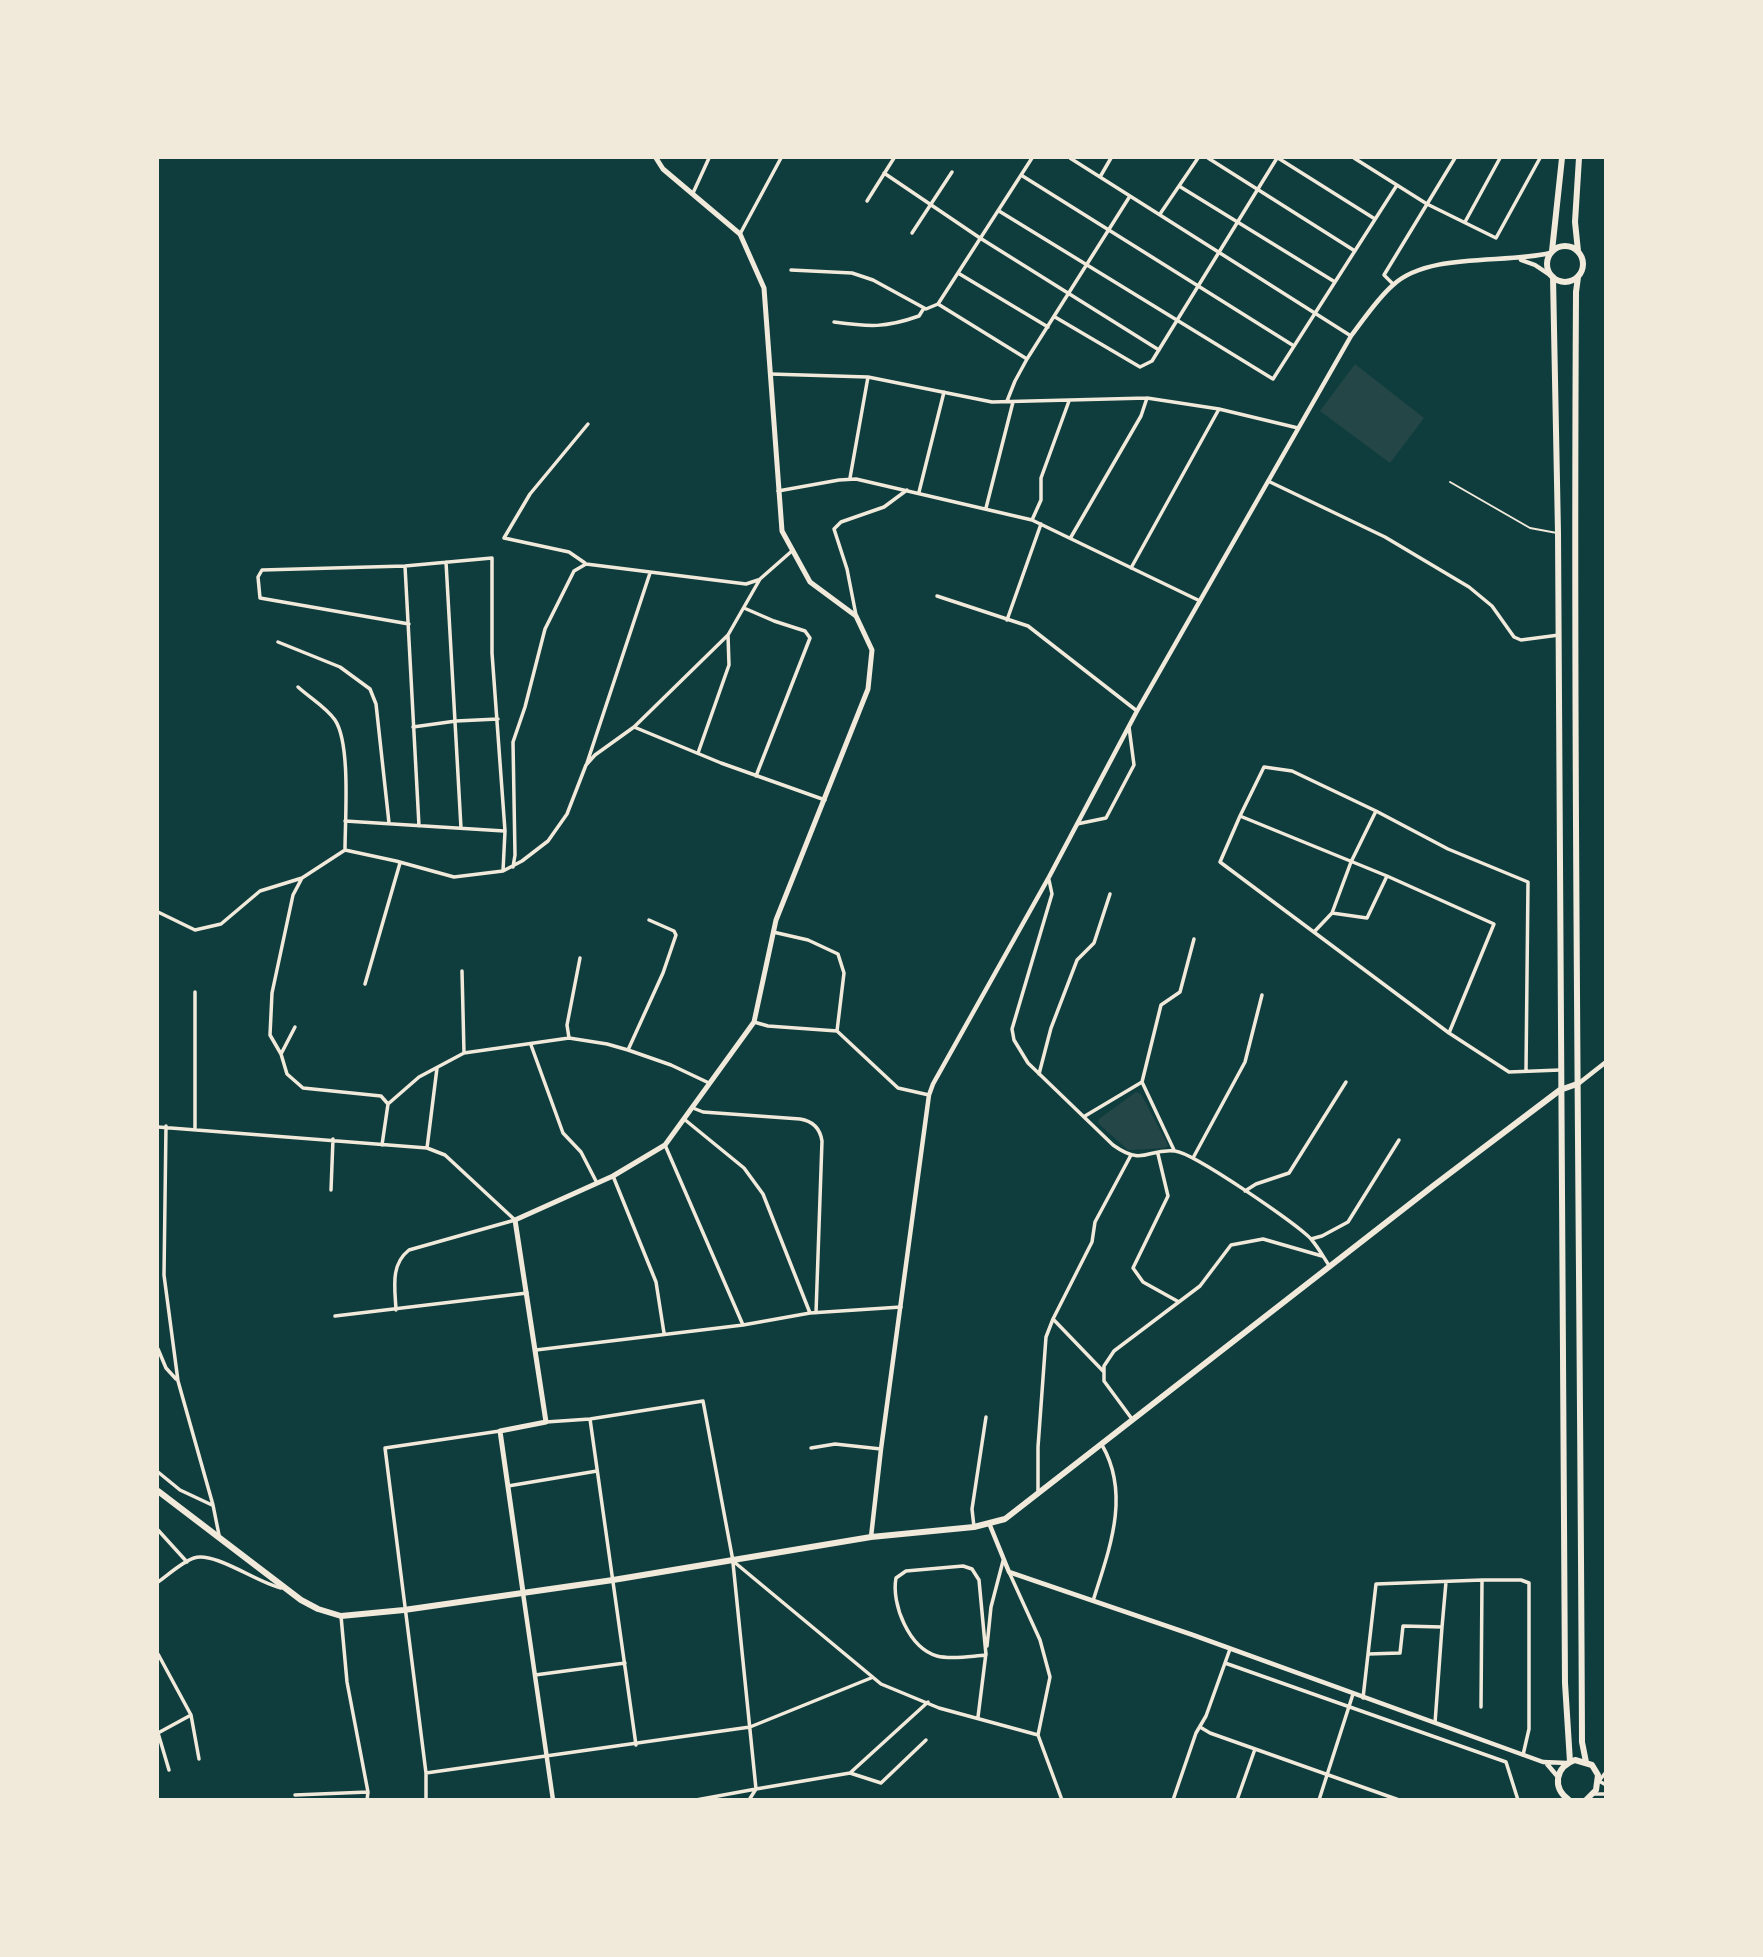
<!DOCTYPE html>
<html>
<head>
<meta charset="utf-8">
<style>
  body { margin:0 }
  #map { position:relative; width:1763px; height:1957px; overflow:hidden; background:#0f3d3e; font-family:Jost,sans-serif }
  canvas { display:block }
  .frame { position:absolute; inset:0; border:159px solid #f1e9da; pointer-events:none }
</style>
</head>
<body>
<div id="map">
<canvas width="1763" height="1957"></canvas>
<div class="frame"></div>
</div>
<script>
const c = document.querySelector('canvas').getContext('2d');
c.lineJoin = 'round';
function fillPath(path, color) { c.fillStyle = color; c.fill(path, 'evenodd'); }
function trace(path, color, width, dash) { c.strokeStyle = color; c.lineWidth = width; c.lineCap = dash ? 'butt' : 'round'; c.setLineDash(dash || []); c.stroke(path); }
fillPath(new Path2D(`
  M1355,364L1424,418L1390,463L1320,411Z
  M1136,1092L1141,1094L1166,1141L1168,1146L1165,1148L1128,1150L1098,1123L1099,1119Z`), '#244646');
trace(new Path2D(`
  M1450,482L1530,528L1557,533`), '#f1e9da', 2);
trace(new Path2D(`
  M1032,158L938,304L1027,359L1130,196
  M1070,158L1351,336
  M1208,158L1355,251
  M1278,158L1375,219
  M1354,158L1427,204L1496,238L1540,158
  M884,173L980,238L1159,350
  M1021,175L1294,346
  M1100,177L1111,158
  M1179,186L1335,282
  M693,193L709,158
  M867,201L894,158
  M999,211L1273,379L1397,185
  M1160,214L1198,158
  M1465,222L1500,158
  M912,233L952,172
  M740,234L781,158
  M791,270L852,273L873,280L926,309L938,304
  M958,273L1048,327
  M1393,284L1384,275L1455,158
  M1055,317L1140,367L1152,361L1277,158
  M834,322C870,327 885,328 919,316L924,308
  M770,374L868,377L992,402L1147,398L1219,409L1131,568
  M1007,401L1015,381L1027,359
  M1219,409L1298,428
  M850,478L868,377
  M1268,481L1385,537L1469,587L1492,606L1514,637L1521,640L1559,635
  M778,491L839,480L856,479L1032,520L1200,601
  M919,492L944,392
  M986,508L1013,402
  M1032,520L1041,500V478L1069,401
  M1071,537L1141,416L1147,398
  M446,562L461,828
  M585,563L569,552L504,538L530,494L588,424
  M405,566L419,826
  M937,596L1028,626L1137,711
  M744,608L774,621L805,631L810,638L756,776
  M856,615L847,569L834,529L841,522L884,507L907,490
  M1007,620L1041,524
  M409,624L260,598L258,577L262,570L405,566L492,558V653L505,831L503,871
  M278,642L340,667L370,689L376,704L389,823
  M298,687C310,698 326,707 335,720C351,744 345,819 345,850
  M413,727L456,721L498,719
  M634,727L721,763L825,800
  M698,753L729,665L728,635
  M587,763L650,573
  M1240,816L1264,767L1292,771L1376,811
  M345,821L504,831
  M1077,824L1106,818L1134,765L1129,727
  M513,867L515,855L513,742L525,707L545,629L574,571L586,564L746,584L758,580
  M1387,876L1240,816L1220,862L1449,1033
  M302,878L293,895L272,993L270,1035L281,1054L287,1074L303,1088L381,1096L388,1104
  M1049,880L1052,894L1012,1029L1014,1040L1028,1063L1113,1145C1144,1167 1147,1148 1175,1151C1194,1153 1297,1224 1311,1239C1318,1247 1324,1258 1330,1267
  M158,912L195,930L221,924L260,891L302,878L345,850L396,861L454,877L503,871L522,861L548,841L567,814L586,765L595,755L634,727L728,635L760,579L793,550
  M773,932L808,940L838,954L844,973L837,1031
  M1314,932L1332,913
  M462,971L464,1053
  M365,984L400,863
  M195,992V1129
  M754,1022L768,1026L837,1031L898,1088L929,1095
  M569,1038L567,1025L580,958
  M531,1045L563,1133L581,1152L597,1183
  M628,1050L663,973L676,935L674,931L649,920
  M281,1054L295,1027
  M1526,1071L1528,882L1448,849L1376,811L1351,862L1332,913L1367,918L1387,876L1494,924L1449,1033L1509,1072L1560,1070
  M1039,1074L1051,1028L1077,960L1094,943L1110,894
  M693,1108L703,1112L800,1119C813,1121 820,1128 822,1141L816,1313
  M1085,1116L1142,1082
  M684,1119L744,1168L763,1194L810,1313
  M166,1126L164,1275L178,1381L213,1505L219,1535
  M158,1127L427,1148L445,1155L515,1220L409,1250C390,1265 395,1288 396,1310
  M382,1145L388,1104L419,1077L464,1053L569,1038L607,1044L628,1050L671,1065L709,1083
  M665,1145L743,1325
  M427,1148L437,1068
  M1174,1150L1142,1082L1161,1005L1180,992L1194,939
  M1158,1154L1168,1196L1133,1268L1143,1282L1179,1302
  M1193,1158L1245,1062L1262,995
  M613,1176L656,1282L664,1333
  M331,1190L333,1139
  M1245,1191L1256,1184L1289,1173L1346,1082
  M1311,1239L1322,1236L1348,1222L1399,1140
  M335,1316L527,1293
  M158,1349L166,1368L176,1379
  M536,1350L743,1325L810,1313L901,1307
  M1104,1372L1053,1319L1092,1242L1095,1222L1131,1155
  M590,1419L636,1745
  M1132,1419L1104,1381V1366L1114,1351L1200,1286L1231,1245L1263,1239L1322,1256
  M546,1422L590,1419L703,1401L733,1561L881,1684L939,1708L1038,1735
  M500,1431L385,1448L426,1773L750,1727L871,1678
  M811,1448L835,1444L881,1449
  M158,1472L180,1490L212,1505
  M508,1486L597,1471
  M1038,1494V1447L1046,1337L1053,1319
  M974,1527L972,1509L986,1417
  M158,1530L187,1562
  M963,1566L972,1569L979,1580L986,1655C971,1656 952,1660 937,1656C909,1648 891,1604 896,1578L906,1571Z
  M1009,1572L1040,1640L1050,1677L1038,1735L1062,1800
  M158,1582C168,1575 182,1562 194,1558C214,1551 258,1583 281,1588
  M1093,1601C1109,1550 1131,1495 1102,1445
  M341,1616L347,1682L368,1792L367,1800
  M987,1646L991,1607L1003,1561
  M158,1654L191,1715L199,1759
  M1368,1654L1400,1653L1403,1626L1442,1627L1446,1582
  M1225,1663L1506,1762L1518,1800
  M535,1675L625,1663
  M1363,1698L1376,1584L1482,1580H1521L1529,1583V1729L1523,1755
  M1481,1707L1482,1580
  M978,1717L986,1653
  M1435,1723L1442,1627
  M1200,1727L1210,1733L1399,1800
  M158,1733L169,1770
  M158,1733L191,1715
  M1606,1772L1599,1781L1606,1785
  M850,1773L881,1783L926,1740
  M1593,1794H1606
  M295,1795L368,1792
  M426,1800V1773
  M696,1800L756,1789L733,1563
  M749,1800L756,1789L850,1773L928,1702
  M1173,1800L1196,1733L1206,1716L1230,1649
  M1237,1800L1255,1749
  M1319,1800L1353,1694`), '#f1e9da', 3.5);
trace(new Path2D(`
  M1521,260L1535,265L1550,275
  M1578,1084L1606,1062
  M989,1523L1009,1572L1193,1635L1543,1762L1567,1763
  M871,1537L881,1449L929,1095L933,1084L1049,877L1137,711L1351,336C1364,319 1377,299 1393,285C1429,252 1505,264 1550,253
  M523,1593L553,1800
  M1547,1764L1558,1777`), '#f1e9da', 4.5);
trace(new Path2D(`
  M523,1592L500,1431L546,1422L515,1220L613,1176L665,1145L754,1022L776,920L868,689L872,650L856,616L810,582L782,531L764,288L740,234L663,169L656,158`), '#f1e9da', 5);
trace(new Path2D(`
  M158,1491L301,1600L318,1609L341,1616L404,1610L613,1580L871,1537L974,1527L1005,1519L1433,1186L1560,1090L1577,1084`), '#f1e9da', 6);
trace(new Path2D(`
  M1547 264a18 18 0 1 1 36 0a18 18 0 1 1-36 0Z
  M1552,251L1562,158
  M1578,251L1575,222L1579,158
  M1553,277L1558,533L1565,1683L1570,1762
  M1578,277L1576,292C1573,775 1580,1259 1582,1742L1586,1762
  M1569,1800C1552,1788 1555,1767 1575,1760L1592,1765L1598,1775L1596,1790L1586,1800`), '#f1e9da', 6);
</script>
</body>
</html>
